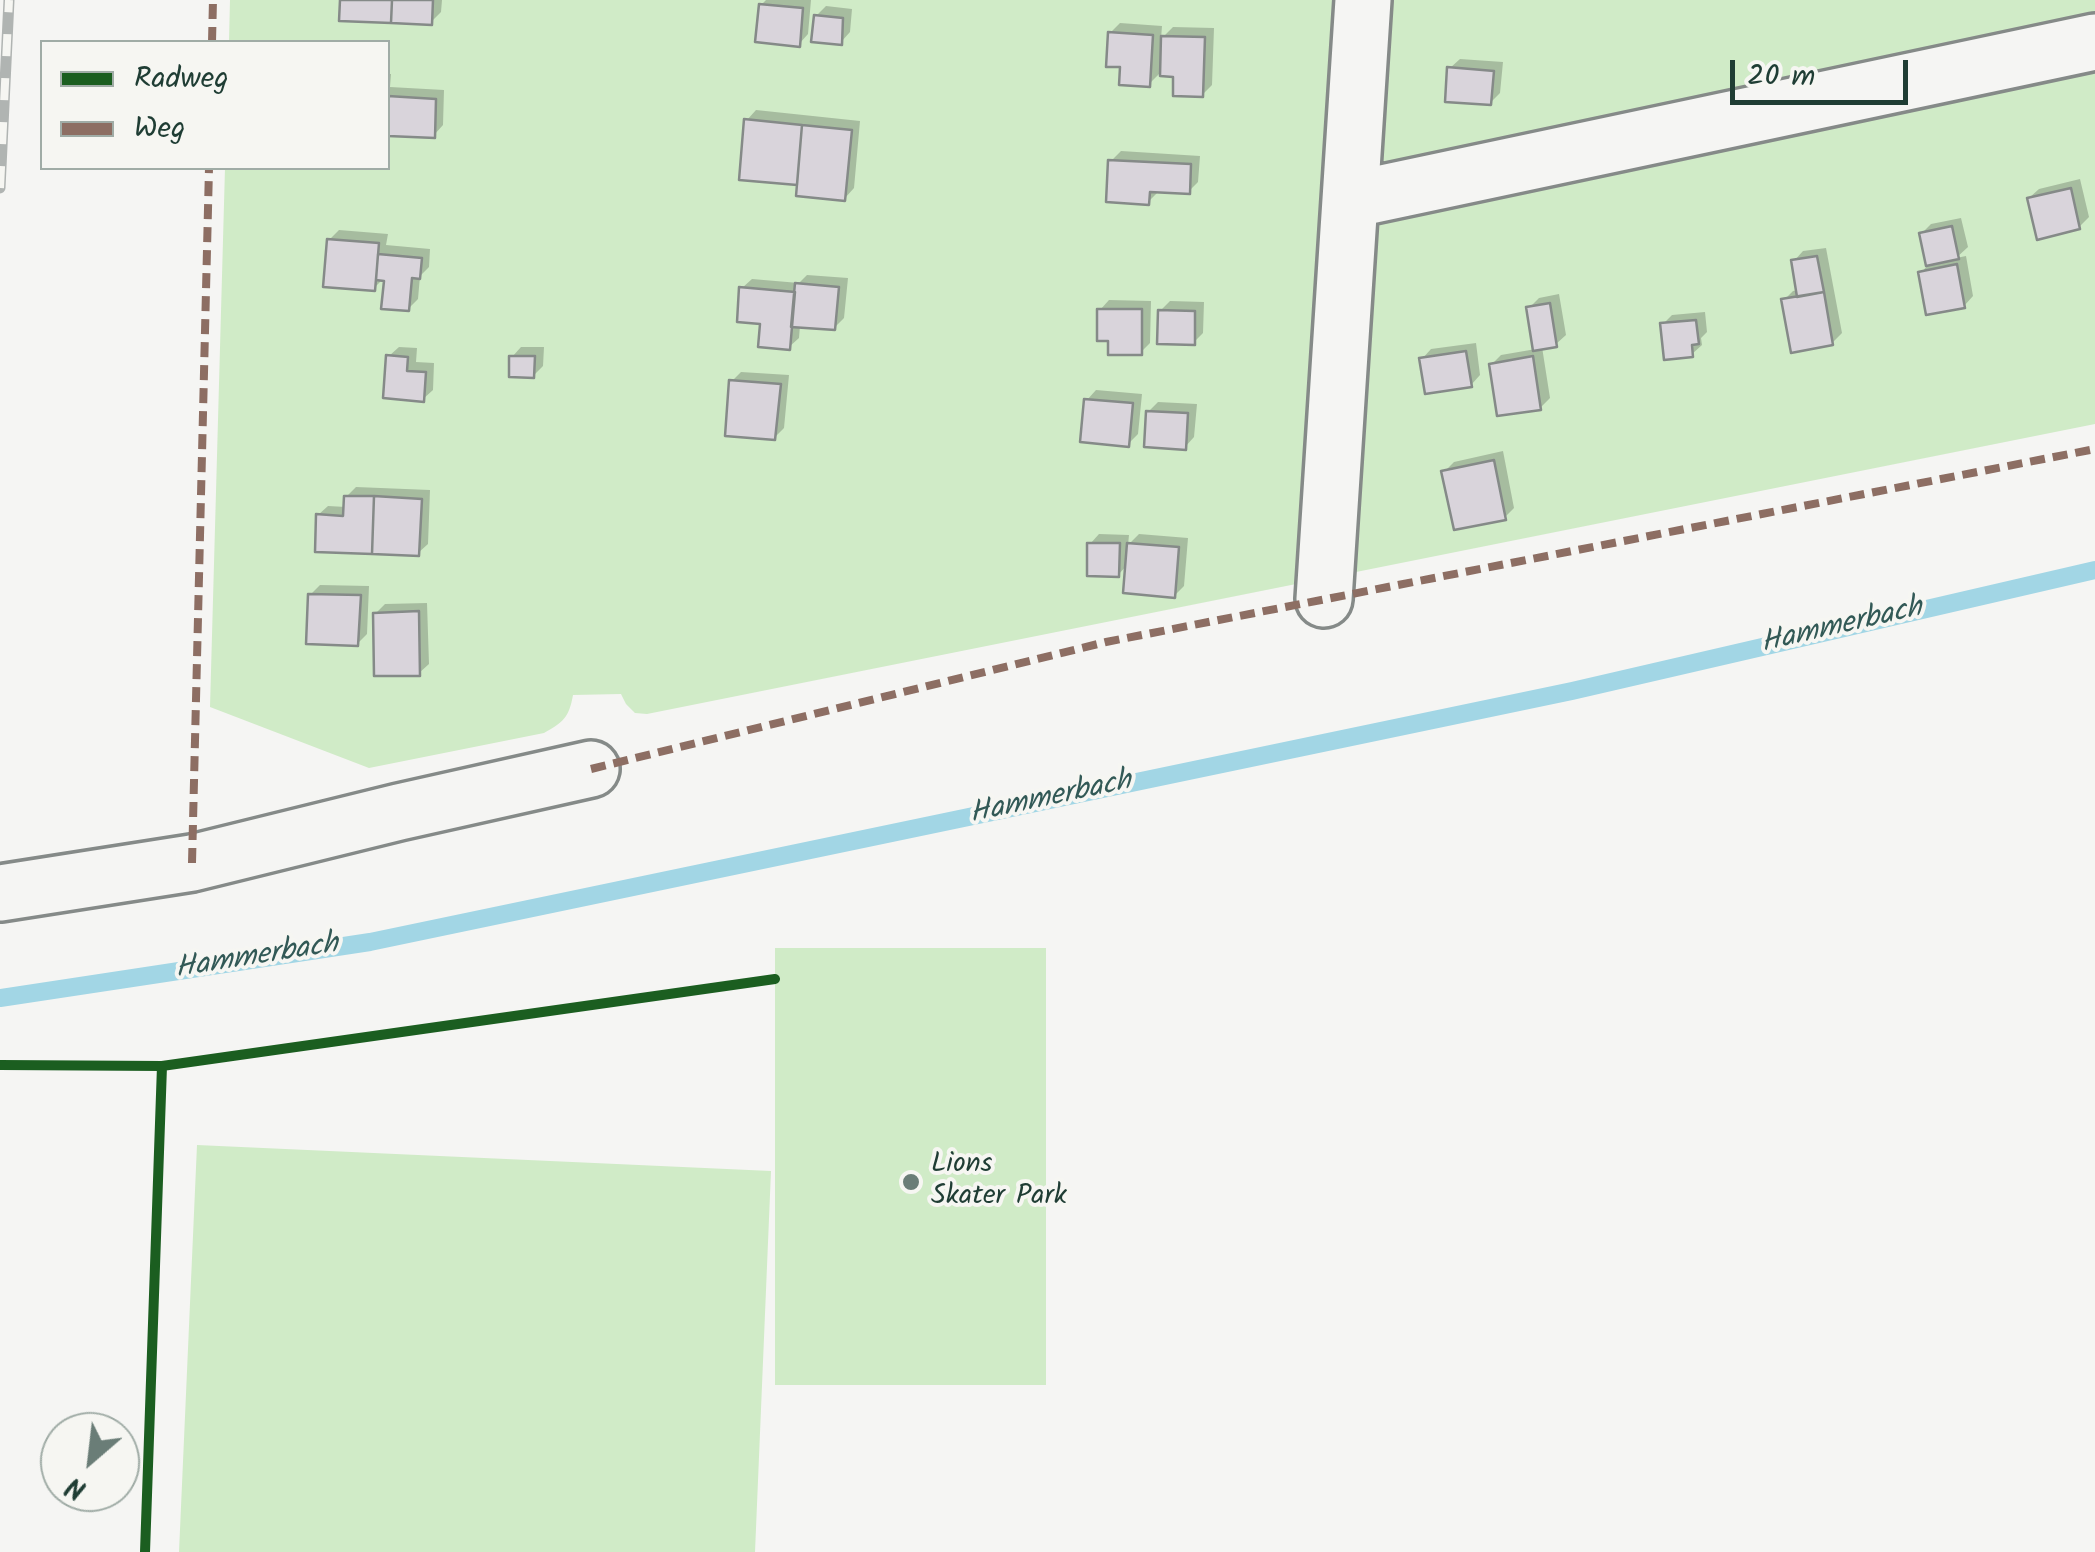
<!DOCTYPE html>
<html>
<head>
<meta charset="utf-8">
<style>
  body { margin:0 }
  #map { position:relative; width:2095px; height:1552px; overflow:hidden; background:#f5f5f3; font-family:Kalam,sans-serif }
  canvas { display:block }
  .legend { position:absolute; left:40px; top:40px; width:350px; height:130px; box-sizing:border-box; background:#f6f6f2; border:2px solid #a0aca6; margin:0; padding:12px 18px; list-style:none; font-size:30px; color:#1f3d34 }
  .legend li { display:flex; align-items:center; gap:20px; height:50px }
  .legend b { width:50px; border:2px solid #a0aca6 }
  .north { position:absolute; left:40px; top:1412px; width:100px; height:100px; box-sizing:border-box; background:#f6f6f2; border:2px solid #a0aca6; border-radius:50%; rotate:208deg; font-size:28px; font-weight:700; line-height:40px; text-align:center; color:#1f3d34 }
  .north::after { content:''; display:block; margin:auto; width:35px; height:45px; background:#6a7d77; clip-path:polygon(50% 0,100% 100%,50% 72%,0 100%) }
  .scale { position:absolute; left:1730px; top:60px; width:178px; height:45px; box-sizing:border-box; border:5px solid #1f3d34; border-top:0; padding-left:12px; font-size:30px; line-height:35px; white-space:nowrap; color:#1f3d34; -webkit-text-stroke:8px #f6f6f2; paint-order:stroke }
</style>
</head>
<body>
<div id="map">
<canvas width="2095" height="1552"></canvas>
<ul class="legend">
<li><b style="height:12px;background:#1b5e20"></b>Radweg</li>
<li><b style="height:12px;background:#8d6e63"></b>Weg</li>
</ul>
<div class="north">N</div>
<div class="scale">20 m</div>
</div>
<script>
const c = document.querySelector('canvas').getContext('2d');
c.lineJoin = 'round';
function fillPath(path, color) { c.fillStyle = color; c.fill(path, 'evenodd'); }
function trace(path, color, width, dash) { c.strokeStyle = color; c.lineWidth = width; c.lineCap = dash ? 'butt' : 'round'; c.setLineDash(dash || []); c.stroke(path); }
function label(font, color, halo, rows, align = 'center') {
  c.font = font + ' Kalam,sans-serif'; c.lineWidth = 8; c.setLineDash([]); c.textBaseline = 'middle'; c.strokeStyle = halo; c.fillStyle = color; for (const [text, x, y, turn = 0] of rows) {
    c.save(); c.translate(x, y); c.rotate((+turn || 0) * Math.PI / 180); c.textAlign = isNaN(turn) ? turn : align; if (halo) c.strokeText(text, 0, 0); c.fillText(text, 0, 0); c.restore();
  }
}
fillPath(new Path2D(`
  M230,0H2095V424L647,714L635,713L626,704L621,694L573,695C569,718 563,722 544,733L369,768L210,707L225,168H388V42H229Z
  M775,948H1046V1385H775Z
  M197,1145L771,1171L755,1552H179Z`), '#d0ebc7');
fillPath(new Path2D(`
  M343,0H442L441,12L431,22Z
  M766,0H811L808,34L799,44L761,5Z
  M826,6L852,9L850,32L841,42L816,16Z
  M1120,23L1162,26L1161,39L1173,27L1214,28L1212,85L1202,95L1176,74H1159L1149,84L1122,65L1110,33Z
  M1460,59L1503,62L1500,93L1490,103L1450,68Z
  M388,74H391L390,87L444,90L443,125L434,135L388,133Z
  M756,110L860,121L854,188L845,198L800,183L747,120Z
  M1121,151L1200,156L1198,182L1189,191L1158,192L1148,202L1111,161Z
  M2080,179L2089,217L2079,227L2029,198L2039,189Z
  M1961,218L1968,247L1956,258L1966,256L1973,296L1964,306L1921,273L1928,265L1921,234L1931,224Z
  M339,230L388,234L386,245L430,249L429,267L420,276L418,299L408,309L386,276L374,288L329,240Z
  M1826,248L1842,333L1832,343L1784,300L1793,291L1799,290L1794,261L1803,251Z
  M807,275L848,278L844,318L834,328L800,325L799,338L789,347L763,322L742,288L752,279L799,283Z
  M1559,294L1566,335L1556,344L1542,347L1550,398L1540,408L1491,365L1501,355L1536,349L1529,308L1539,298Z
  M1109,300L1151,301L1150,343L1141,352L1111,339L1100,310Z
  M1170,301L1204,302L1203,333L1194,342L1160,311Z
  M1705,312L1707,332L1701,338L1702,345L1692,354L1663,324L1672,315Z
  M1476,343L1480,375L1471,385L1422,359L1431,349Z
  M399,347L417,348L416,362L434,363L433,390L423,399L389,356Z
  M521,347H544L543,366L533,376L512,357Z
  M741,372L789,375L784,428L774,438L732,381Z
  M1096,390L1142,394L1138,434L1128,444L1087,400Z
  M1158,402L1197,404L1194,437L1185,447L1148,412Z
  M1503,451L1514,508L1505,517L1444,472L1454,462Z
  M356,487L430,490L428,544L418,553L318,515L328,506L346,507V497Z
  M1099,534L1129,535L1128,545L1139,534L1188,538L1184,586L1174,596L1128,564L1118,575L1090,544Z
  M320,585L369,586L367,634L357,644L310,595Z
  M427,603L429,664L419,673L375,614L385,604Z`), '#0003');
trace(new Path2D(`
  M0,998L370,942L1572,691L2095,570`), '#a2d6e5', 18);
const building = new Path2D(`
  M340,0H392L391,23L339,21Z
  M392,0H433L432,25L391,23Z
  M759,4L803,8L800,47L755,42Z
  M814,15L843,18L842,45L811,42Z
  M1108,32L1153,35L1150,87L1119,85L1120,67H1106Z
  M1161,36L1205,37L1203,97L1173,96V77L1160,76Z
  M1447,67L1494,71L1491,105L1445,102Z
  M388,96L436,99L435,138L388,136Z
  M744,119L802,125L797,185L739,180Z
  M802,125L852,130L845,201L796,196Z
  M1108,160L1191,164L1190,194L1150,192L1149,205L1106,202Z
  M2071,188L2080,229L2037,240L2027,198Z
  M1952,226L1959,259L1926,266L1919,233Z
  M327,239L379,243L375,291L323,287Z
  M378,254L422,258L420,279L412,278L409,311L381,309L384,281L376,280Z
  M1817,256L1824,292L1797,297L1791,260Z
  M1957,264L1965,308L1926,315L1918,272Z
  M795,283L839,287L835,330L791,327Z
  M739,287L795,292L790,350L758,347L760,324L737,322Z
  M1824,292L1833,345L1791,353L1781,299Z
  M1550,303L1557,347L1533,351L1526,307Z
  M1097,309H1142V355H1108V341H1097Z
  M1158,310L1195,311V345L1157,344Z
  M1696,320L1699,344L1692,345L1693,357L1664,360L1660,323Z
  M1466,351L1472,387L1425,394L1419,358Z
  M386,355L408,357L407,371L426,372L424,402L383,398Z
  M509,356H535L534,378L509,377Z
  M1533,356L1541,410L1497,416L1489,364Z
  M729,380L781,384L775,440L725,436Z
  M1084,399L1133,403L1129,447L1080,442Z
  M1146,411L1188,413L1186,450L1144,447Z
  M1494,460L1506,520L1454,530L1441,471Z
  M344,496H374L372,554L315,552L316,514L343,516Z
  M374,496L422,499L419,556L372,554Z
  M1087,543H1120L1119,577L1087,576Z
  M1127,543L1179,547L1175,598L1123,593Z
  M308,594L361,595L358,646L306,644Z
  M419,611L420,676H374L373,613Z`);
fillPath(building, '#d9d4db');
trace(building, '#858a88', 2.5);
const minor = new Path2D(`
  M1350,200L2095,42
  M1324,599L1363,0
  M0,893L192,863L399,812L591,769`);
trace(minor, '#858a88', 62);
trace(new Path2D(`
  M162,1066L775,979`), '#b0b4b2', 6, [2.5, 8]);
trace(minor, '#f5f5f3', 55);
const rail = new Path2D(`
  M0,188L9,0`);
trace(rail, '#b0b4b2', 11);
trace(rail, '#f6f6f2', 8, [22]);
trace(new Path2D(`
  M212,42L213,0
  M591,769L1106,642L2095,449
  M192,863L209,168`), '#8d6e63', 8, [15, 8]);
trace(new Path2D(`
  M0,1065L162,1066L145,1552
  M162,1066L775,979`), '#1b5e20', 10);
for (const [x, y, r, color] of [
  [911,1182,10,"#6a7d77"]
]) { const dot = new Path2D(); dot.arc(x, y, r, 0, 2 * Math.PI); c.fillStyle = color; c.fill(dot); trace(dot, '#f6f6f2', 4); }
label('28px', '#1f3d34', '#f6f6f2', [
  ["Lions",931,1166],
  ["Skater Park",931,1198]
], 'left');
label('italic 30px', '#325956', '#f6f6f2', [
  ["Hammerbach",1842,628,-13],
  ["Hammerbach",1051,800,-12],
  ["Hammerbach",257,959,-9]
]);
</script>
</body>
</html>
